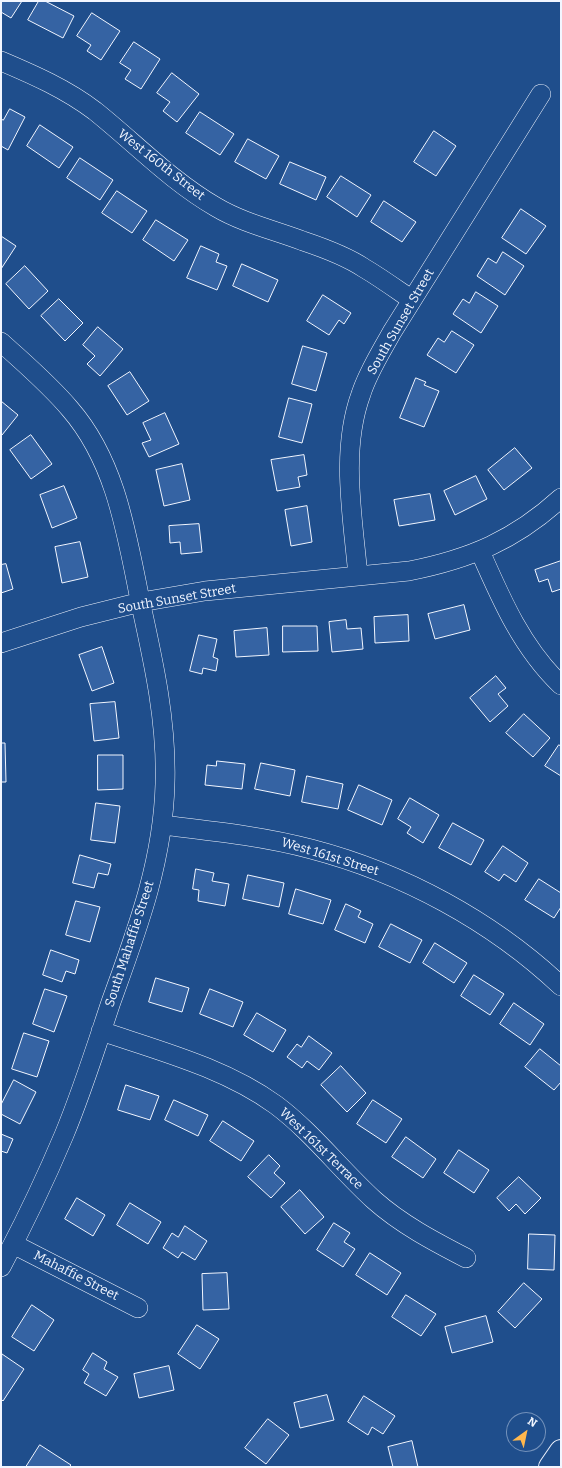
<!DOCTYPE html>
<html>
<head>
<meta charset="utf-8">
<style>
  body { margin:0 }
  #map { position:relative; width:562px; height:1468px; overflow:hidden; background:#1f4e8c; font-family:Bitter,serif }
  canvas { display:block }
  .frame { position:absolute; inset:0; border:2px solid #f2f6ff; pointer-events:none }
  .north { position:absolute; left:506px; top:1412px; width:40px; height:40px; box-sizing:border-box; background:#1f4e8c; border:1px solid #7391ba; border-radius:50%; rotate:33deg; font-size:11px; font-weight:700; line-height:16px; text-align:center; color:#f2f6ff }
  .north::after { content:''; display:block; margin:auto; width:14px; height:18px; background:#ffb74d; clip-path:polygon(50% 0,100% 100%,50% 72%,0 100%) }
</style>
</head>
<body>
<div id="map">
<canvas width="562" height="1468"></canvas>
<div class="frame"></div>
<div class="north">N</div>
</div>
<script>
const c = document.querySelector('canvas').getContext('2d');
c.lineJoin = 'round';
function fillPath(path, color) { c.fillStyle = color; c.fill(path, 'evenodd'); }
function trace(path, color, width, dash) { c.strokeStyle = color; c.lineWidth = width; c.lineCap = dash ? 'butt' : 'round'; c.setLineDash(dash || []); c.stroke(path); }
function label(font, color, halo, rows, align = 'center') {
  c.font = font + ' Bitter,serif'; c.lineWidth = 3; c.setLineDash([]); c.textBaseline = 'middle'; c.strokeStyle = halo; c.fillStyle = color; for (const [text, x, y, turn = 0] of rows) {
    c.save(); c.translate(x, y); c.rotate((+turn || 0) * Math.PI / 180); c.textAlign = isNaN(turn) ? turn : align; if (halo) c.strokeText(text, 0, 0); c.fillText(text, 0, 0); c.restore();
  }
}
const building = new Path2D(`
  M1,1H22L11,18L1,12Z
  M39,1H45L74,16L63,38L28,20Z
  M92,13L120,31L101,60L87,51L91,45L77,36Z
  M134,42L160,59L141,89L125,79L131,70L120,63Z
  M172,73L199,94L177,122L163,111L170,102L157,93Z
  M10,109L25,117L8,150L1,146V119L3,120Z
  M200,112L234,134L220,155L186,133Z
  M40,125L73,147L59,168L27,146Z
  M434,131L456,146L436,176L414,162Z
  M248,139L279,156L266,179L235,162Z
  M80,158L113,180L100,200L67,178Z
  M290,162L326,177L316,200L280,184Z
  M341,176L371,195L357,217L327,197Z
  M117,191L147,211L132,233L102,213Z
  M384,201L416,222L402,242L371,222Z
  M521,209L546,226L526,254L502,238Z
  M156,220L188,240L174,261L143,240Z
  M1,236L16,246L1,269Z
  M201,246L219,254L216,262L227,266L217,290L187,278Z
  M503,252L524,266L505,295L477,276L488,258L496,263Z
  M242,264L278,280L268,302L233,286Z
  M25,266L48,291L29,309L6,284Z
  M476,292L498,306L481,333L453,314L463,299L469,303Z
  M323,295L351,313L344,324L339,320L329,335L307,321Z
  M59,299L83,323L65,341L41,316Z
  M98,327L123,349L100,376L87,364L95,356L83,345Z
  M452,331L474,345L456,373L427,355L438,338L444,342Z
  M303,346L327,353L316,391L292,384Z
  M130,372L149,401L127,415L108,386Z
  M416,378L426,382L424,385L439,391L424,427L400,418Z
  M289,398L312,404L302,443L279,437Z
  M1,401L18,415L2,435L1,434Z
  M165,413L179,444L149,457L142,443L151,440L143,423Z
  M31,435L52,464L31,479L10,450Z
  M515,448L532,468L504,490L488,470Z
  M304,455L307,475L298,477L300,487L277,491L271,460Z
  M182,464L190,500L164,506L156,470Z
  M476,476L487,499L455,515L444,491Z
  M64,486L77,518L52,528L40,495Z
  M430,494L435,520L399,526L394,500Z
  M307,506L312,542L291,546L285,510Z
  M199,524L202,552L181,554L180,542L170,543L169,526Z
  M80,542L88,577L62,583L55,547Z
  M561,561V589L552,592L548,579L539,582L535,570Z
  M6,564L13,589L1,593V565Z
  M464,605L470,630L435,639L428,614Z
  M408,615L409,641L375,643L374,617Z
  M346,620L347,629L361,628L363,649L332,652L329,622Z
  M283,626H317L318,651L283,652Z
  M267,628L269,655L236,657L234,631Z
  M199,635L217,639L213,657L218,659L216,671L203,668L202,674L190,671Z
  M102,647L114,683L92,691L79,655Z
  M496,676L506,688L498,694L508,706L490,722L470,698Z
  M115,702L119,738L94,741L90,704Z
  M524,714L550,738L533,757L506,733Z
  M1,743H5L6,782H1Z
  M559,745L561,746V776L545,766Z
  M98,755H123V789L98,790Z
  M217,761L245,764L242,789L205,785L207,765L216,766Z
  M261,763L295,770L290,796L255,789Z
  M307,776L343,784L338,809L302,802Z
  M359,785L392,800L382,825L348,810Z
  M410,798L439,815L423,843L407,833L411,827L398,819Z
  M96,803L120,806L115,843L91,840Z
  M453,823L484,840L471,865L439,848Z
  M503,846L528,863L516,882L504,874L499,881L485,872Z
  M80,855L111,864L108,875L98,873L94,888L73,883Z
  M196,869L214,873L212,881L229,884L225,906L198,901L199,890L193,889Z
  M248,875L284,883L279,907L243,899Z
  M539,879L561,893V907L554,918L525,900Z
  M296,889L331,900L323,924L289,914Z
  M76,901L100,907L90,942L66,935Z
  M346,904L361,911L358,917L373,924L365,943L335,930Z
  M391,924L422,940L410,963L379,947Z
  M435,943L467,963L454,983L423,963Z
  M51,950L79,960L75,974L66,971L62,982L43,975Z
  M474,975L504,994L490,1015L461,996Z
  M156,978L189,988L182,1012L149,1002Z
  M45,989L67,996L54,1032L33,1024Z
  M210,989L243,1002L233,1027L200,1014Z
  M514,1003L544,1024L530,1045L500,1024Z
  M257,1013L286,1030L273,1052L244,1035Z
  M24,1033L49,1041L37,1077L12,1069Z
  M309,1036L332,1053L319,1070L307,1061L302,1068L287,1057L297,1044L301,1047Z
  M540,1049L561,1066V1082L554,1090L525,1067Z
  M341,1066L366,1093L347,1112L321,1085Z
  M14,1080L36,1092L20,1124L1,1114V1105Z
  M126,1085L159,1096L150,1120L118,1110Z
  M174,1100L208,1115L198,1136L165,1120Z
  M373,1100L402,1119L386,1143L357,1124Z
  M223,1121L254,1141L241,1161L210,1141Z
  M1,1134L13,1139L7,1153L1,1151Z
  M406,1137L436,1159L423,1178L392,1157Z
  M459,1150L489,1170L474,1193L444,1173Z
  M269,1155L280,1166L274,1173L285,1183L271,1198L248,1177Z
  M519,1177L541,1198L525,1214L516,1204L509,1211L497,1198Z
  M300,1190L324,1217L305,1234L281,1207Z
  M77,1198L105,1215L93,1236L65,1219Z
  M130,1203L161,1222L148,1244L117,1225Z
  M334,1223L350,1233L344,1242L355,1249L343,1267L317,1250Z
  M185,1226L207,1241L195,1260L182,1252L178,1258L163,1248L172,1233L178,1237Z
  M529,1234L555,1235L554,1270L528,1269Z
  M370,1253L401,1273L387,1295L356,1275Z
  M227,1273L229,1309L203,1310L202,1274Z
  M524,1283L542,1299L515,1328L498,1312Z
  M406,1295L436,1314L421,1336L392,1317Z
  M32,1305L54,1320L34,1351L12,1337Z
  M486,1316L493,1342L452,1353L445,1327Z
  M197,1325L219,1339L200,1369L178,1354Z
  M93,1353L107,1362L104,1369L118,1377L106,1396L84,1383L89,1374L83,1370Z
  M2,1354L24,1369L3,1401L1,1399Z
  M169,1366L174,1390L139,1398L134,1374Z
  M327,1395L334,1420L300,1428L294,1403Z
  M364,1396L395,1416L383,1434L372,1427L368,1435L348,1422Z
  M268,1419L289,1435L266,1464L245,1448Z
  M412,1441L418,1467H393L388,1447Z
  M40,1445L71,1465L69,1467H26Z`);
fillPath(building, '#3563a3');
trace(building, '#f2f6ff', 1);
const minor = new Path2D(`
  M1,61C34,75 66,89 95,111C135,143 171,181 216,207C243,223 274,230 303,241C324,248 346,256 364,268C381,278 396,289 412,300
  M1,342C25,364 49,384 70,409C117,463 127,537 141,605C154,664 167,723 165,784C163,862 137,930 111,1002C96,1047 82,1092 64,1135C45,1180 24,1224 1,1267
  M480,551C501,599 522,648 561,685
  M358,576C353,518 340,451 361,394C368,372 381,352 392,332L541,94
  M1,643L81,617L141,602L205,591L409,571C470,559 515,540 561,498
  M162,825C212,831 262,836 311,849C403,873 492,921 561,986
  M101,1031C160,1051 225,1068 276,1105C312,1132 340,1169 374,1200C401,1224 433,1241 466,1258
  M13,1244L138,1308`);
const major = new Path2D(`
  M550,1467L561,1451`);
trace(minor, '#f2f6ff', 20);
trace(major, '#f2f6ff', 24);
trace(minor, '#1f4e8c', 19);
trace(major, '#1f4e8c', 22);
label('13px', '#f2f6ff', '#1f4e8c', [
  ["West 160th Street",161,165,38],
  ["South Sunset Street",401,322,-60],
  ["South Sunset Street",177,599,-10],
  ["West 161st Street",330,857,17],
  ["South Mahaffie Street",130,944,-72],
  ["West 161st Terrace",321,1149,44],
  ["Mahaffie Street",76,1276,27]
]);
</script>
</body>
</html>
